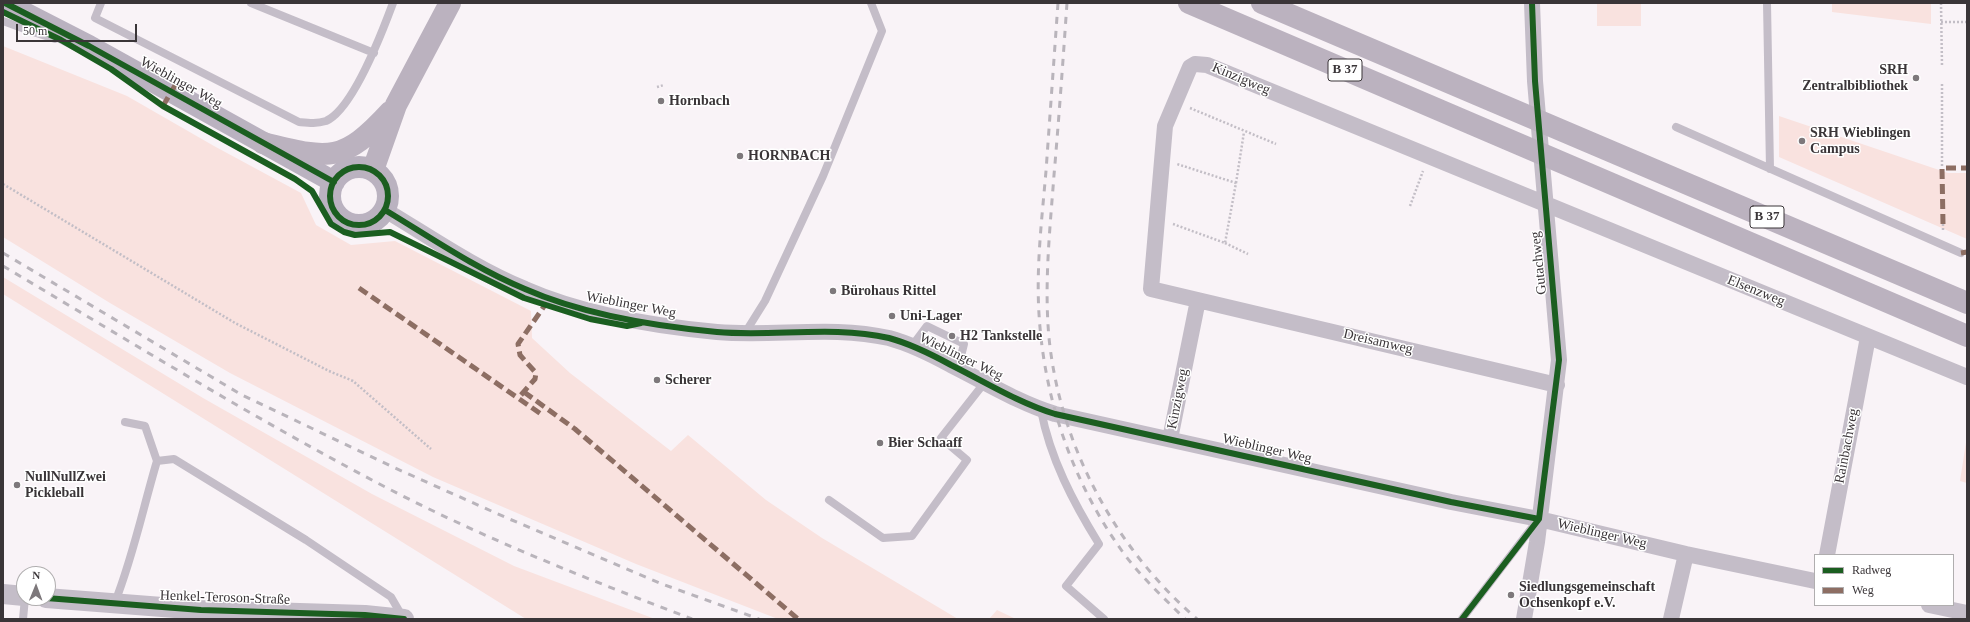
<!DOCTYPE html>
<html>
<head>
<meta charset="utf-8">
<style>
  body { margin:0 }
  #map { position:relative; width:1970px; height:622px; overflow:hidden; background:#f9f3f7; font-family:Georgia,serif }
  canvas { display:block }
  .frame { position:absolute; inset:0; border:4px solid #3a3538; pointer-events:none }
  .legend { position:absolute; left:1814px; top:554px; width:140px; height:52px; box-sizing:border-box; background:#fff; border:1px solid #b0aeaf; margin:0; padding:5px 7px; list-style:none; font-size:12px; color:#3a3538 }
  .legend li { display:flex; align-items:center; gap:8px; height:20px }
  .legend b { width:20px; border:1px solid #b0aeaf }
  .north { position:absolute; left:16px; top:566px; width:40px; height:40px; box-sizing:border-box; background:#fff; border:1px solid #b0aeaf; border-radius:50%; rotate:1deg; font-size:11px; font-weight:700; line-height:16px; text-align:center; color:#3a3538 }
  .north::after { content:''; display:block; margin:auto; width:14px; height:18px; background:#7d787b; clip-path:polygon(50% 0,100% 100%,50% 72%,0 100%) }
  .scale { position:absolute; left:16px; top:24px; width:121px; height:18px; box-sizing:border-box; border:2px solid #3a3538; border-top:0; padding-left:5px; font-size:12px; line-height:14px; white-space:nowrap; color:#3a3538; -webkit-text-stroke:3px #fff; paint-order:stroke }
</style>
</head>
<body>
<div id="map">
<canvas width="1970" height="622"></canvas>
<div class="frame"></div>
<ul class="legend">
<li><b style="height:5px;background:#1b5e20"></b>Radweg</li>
<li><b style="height:5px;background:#8d6e63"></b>Weg</li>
</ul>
<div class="north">N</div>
<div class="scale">50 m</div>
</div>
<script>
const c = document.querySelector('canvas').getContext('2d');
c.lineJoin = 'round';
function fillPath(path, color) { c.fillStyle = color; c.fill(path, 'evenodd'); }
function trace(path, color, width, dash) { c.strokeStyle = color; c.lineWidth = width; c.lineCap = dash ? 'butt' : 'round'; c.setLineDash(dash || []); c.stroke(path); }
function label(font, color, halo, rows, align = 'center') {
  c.font = font + ' Georgia,serif'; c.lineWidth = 3; c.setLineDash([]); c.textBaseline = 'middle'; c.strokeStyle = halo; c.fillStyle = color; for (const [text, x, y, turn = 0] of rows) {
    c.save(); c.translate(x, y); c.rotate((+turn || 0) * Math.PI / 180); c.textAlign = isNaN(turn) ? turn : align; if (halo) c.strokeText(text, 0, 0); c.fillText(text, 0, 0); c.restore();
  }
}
fillPath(new Path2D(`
  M1597,3H1641V26H1597Z
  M1832,3H1931V24L1832,12Z
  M3,46L127,96L214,146L301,193L316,225L351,245L395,241L531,311L532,338L570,373L671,451L688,435L766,500L822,538L958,619H778L636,564L433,477L230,373L110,303L3,237Z
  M1779,116L1948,173H1967V239L1779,157Z
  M3,277L203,398L372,494L514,566L655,619H526L3,294Z
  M1967,436V483L1960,481Z
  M997,610L1016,619H989Z`), '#f9e2df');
trace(new Path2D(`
  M1941,3L1942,66
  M1941,22H1967
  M1942,84V168
  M657,87L664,85
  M1190,108L1276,144
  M1236,183L1244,132
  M3,184L235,323L329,371L353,381L431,449
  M1410,206L1423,171
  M1173,224L1225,243L1236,183L1177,164
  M1943,224V232
  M1225,243L1248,254`), '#c3bec6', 2.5, [2, 2]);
trace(new Path2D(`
  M101,3L95,18L299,122C309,123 316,124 326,121C353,109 383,30 393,3
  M251,3L374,53
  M1767,3L1770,169
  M3,21L30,31L55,39
  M1676,127L1961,253
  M745,333L765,301L823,176L882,31L871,3
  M912,346L927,326L964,344L958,368
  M1041,410C1050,458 1073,502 1099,544L1066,586L1104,619
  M125,422L145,426L157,461
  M829,500L883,538L912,536L967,460L941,438L985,382
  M115,602C133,557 143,508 157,461L174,459L306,540L391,597L402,616
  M23,619L25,598
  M1462,619L1537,521`), '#c4bdc8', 8);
trace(new Path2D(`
  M385,210C430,237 476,269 525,289C584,315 653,326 717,332C774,337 832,325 889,338C911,344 931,354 951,365C985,382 1019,403 1055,414L1451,502L1539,519L1686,554L1815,581
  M1557,385L1151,289L1165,126L1190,67L1195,64L1207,65L1967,377
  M1170,439L1198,300
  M1827,555L1868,337
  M1929,605L1967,613
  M1524,619L1537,542L1559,360L1535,81L1532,3
  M1671,619L1686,554`), '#c4bdc8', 16);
trace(new Path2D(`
  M3,594L24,596
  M46,598L201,610L365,615L404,619`), '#c4bdc8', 20);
trace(new Path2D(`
  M5,3L89,46L334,182
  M330 196a29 29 0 1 1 58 0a29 29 0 1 1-58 0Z`), '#bab2c0', 22);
trace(new Path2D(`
  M1189,3L1967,336
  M1262,3L1967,303
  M263,143C329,159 342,164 390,112
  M373,170L396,105L450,3`), '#bbb2bf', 22);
trace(new Path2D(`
  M1058,3C1054,59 1050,115 1046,171C1042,218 1036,266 1039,314C1044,399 1072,481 1122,551C1140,576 1163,597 1185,619
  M1067,3C1063,60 1059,118 1054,175C1050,229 1044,283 1049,338C1060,446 1115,548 1197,619
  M3,253L242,395L395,468L507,518L662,584L759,619
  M3,266C131,342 258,421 391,490C488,540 590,580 692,619`), '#b9b4bb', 3, [7, 7]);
trace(new Path2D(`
  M163,106L177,82
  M1943,224L1942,168H1967
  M1961,253L1967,252
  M359,288L541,414
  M524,392L575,429L798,619
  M521,395L535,379L536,373L520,355L518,344L545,305`), '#8d6e63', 5, [10, 5]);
trace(new Path2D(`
  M5,3L89,46L334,182
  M3,12L61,40L111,69L163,106L295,179L312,191L331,224L344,232L355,235L390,232L524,298L590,319L627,326L641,323
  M330 196a29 29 0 1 1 58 0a29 29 0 1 1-58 0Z
  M385,210C430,237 476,269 525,289C584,315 653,326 717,332C774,337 832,325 889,338C911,344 931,354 951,365C985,382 1019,403 1055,414L1451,502L1539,519
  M46,598L201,610L365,615L404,619
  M1462,619L1539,519L1559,360L1535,81L1532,3`), '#1b5e20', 6);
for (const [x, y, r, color] of [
  [1916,78,4,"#7d787b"],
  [661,101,4,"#7d787b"],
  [1802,141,4,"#7d787b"],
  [740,156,4,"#7d787b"],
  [833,291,4,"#7d787b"],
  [892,316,4,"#7d787b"],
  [952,336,4,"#7d787b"],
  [657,380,4,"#7d787b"],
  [880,443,4,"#7d787b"],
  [17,485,4,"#7d787b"],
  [1511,595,4,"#7d787b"]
]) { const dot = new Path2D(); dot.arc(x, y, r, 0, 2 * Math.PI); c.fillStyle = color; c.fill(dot); trace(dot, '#fff', 1.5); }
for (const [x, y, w] of [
  [1345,70,34],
  [1767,217,34]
]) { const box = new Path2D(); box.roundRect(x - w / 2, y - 11, w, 22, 3); c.fillStyle = '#fff'; c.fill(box); trace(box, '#3a3538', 1); }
label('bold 13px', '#3a3538', null, [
  ["B 37",1345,70],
  ["B 37",1767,217]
]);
label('bold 14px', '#3a3538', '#fff', [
  ["SRH",1908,70,"right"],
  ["Zentralbibliothek",1908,86,"right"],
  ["Hornbach",669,101],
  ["SRH Wieblingen",1810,133],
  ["Campus",1810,149],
  ["HORNBACH",748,156],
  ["Bürohaus Rittel",841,291],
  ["Uni-Lager",900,316],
  ["H2 Tankstelle",960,336],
  ["Scherer",665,380],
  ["Bier Schaaff",888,443],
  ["NullNullZwei",25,477],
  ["Pickleball",25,493],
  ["Siedlungsgemeinschaft",1519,587],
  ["Ochsenkopf e.V.",1519,603]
], 'left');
label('14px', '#3a3538', '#fff', [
  ["Kinzigweg",1241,79,23],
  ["Wieblinger Weg",181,83,29],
  ["Gutachweg",1539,263,-96],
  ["Elsenzweg",1756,291,22],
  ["Wieblinger Weg",631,305,11],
  ["Dreisamweg",1378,342,13],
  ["Wieblinger Weg",961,357,26],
  ["Kinzigweg",1178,399,-79],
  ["Rainbachweg",1847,446,-79],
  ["Wieblinger Weg",1267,449,13],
  ["Wieblinger Weg",1602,534,13],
  ["Henkel-Teroson-Straße",225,598,2]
]);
</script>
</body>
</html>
